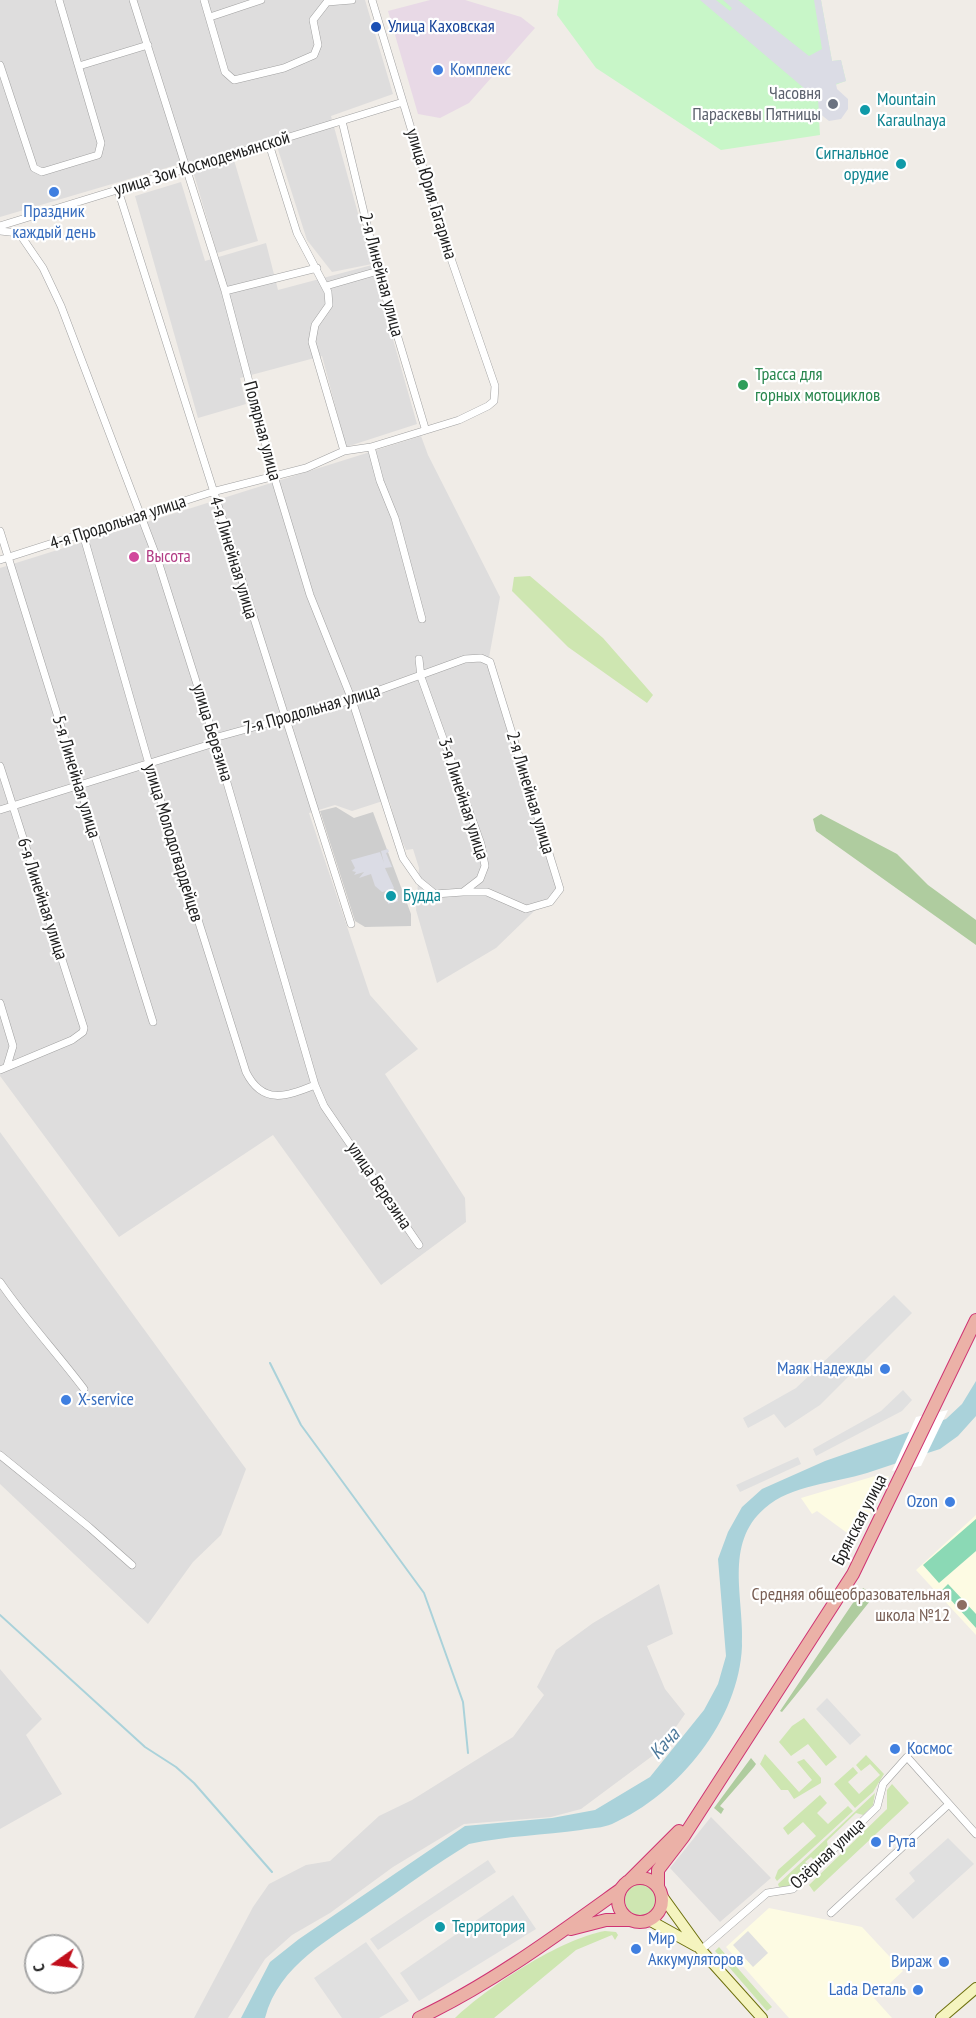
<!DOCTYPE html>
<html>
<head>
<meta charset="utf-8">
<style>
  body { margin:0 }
  #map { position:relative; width:976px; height:2018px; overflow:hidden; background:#f0ece7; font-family:"PT Sans Narrow",sans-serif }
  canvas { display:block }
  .north { position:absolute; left:24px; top:1934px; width:60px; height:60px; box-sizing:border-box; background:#fff; border:2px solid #a6a6a6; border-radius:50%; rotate:256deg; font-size:16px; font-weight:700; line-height:24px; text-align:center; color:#202020 }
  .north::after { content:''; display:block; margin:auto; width:21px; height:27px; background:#c10e1b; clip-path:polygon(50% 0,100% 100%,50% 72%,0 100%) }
</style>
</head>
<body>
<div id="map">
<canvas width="976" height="2018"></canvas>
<div class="north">С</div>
</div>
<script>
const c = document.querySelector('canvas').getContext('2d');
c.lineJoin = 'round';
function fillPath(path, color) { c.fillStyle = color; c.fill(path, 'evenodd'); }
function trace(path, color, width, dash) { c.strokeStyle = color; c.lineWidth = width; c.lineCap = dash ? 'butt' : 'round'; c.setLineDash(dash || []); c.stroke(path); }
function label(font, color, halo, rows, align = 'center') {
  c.font = font + ' "PT Sans Narrow",sans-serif'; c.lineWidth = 4.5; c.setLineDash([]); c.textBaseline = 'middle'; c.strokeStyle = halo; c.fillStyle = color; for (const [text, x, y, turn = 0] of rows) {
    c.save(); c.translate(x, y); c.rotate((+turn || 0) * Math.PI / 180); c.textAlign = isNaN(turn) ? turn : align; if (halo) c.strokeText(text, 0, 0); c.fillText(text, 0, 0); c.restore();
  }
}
fillPath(new Path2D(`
  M0,0H365L393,94L331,116L372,264L332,272L307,240L274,137L231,150L258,241L217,253L190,161L0,217Z
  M181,182L205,261L266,243L278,290L372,265L417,424L346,447L322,356L240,378L246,404L198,418L135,196Z
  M421,436L428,455L500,597L488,663L557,889L496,948L437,983L416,910L419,868L413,849L406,850L398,832L389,799L352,811L335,805L309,813L370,995L418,1049L385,1074L465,1198L466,1222L381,1285L273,1135L119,1237L0,1076V568Z
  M0,1132L246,1469L221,1535L193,1562L148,1624L0,1484Z
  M659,1584L673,1634L647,1646L665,1689L685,1714L659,1751L581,1809L551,1817L464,1824L393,1867L330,1913L292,1935L265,1959L228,2018H194L253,1907L269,1884L306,1865L330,1861L379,1816L412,1800L513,1737L544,1695L537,1687L556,1650L593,1623Z
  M0,1669L42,1719L26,1735L62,1794L0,1829Z
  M711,1817L771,1878L720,1922L670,1868Z`), '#dedddd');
fillPath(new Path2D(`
  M430,0H465L521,17L535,28L469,103L440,118L418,114L388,11Z`), '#e8d9e6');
fillPath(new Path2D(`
  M875,1476H889L862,1529L850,1535L817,1511L812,1514L801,1498Z
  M976,1515V1635L916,1570Z
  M769,1908L862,1927L903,1971L874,1998L892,2018H789L726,1947Z`), '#fdfbe3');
fillPath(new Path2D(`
  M336,807L354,818L373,812L411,914V926L365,927L355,921L320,811Z`), '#cecece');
fillPath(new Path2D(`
  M530,576L603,638L653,695L647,703L568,647L512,591L514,577Z
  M804,1718L837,1757L826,1766L808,1744L791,1756L779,1742L792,1726Z
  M765,1754L799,1792L812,1780L797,1762L804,1759L821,1778V1783L794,1799L788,1790H781L760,1764Z
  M866,1755L884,1774L873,1792L855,1808L834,1784L853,1767L858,1773L848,1782L859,1794L880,1775L870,1764L861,1771L856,1765Z
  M892,1784L909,1803L814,1892L809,1885L887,1809V1790Z
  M875,1793L873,1805L863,1815L856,1813L827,1841L828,1848L815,1861L811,1857L805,1862L809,1866L789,1886L779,1887L778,1884Z
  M820,1795L827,1803L817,1813L828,1824L848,1806L853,1811L777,1881L775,1878L778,1870L816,1836L803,1822L788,1835L783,1828Z
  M625 1900a16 16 0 1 1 32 0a16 16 0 1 1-32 0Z
  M605,1931L616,1932L618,1935L615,1940L612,1935L576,1950L494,2018H455C489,1986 560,1939 605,1931Z
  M719,1947L772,2007L767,2011L715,1951Z`), '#cee6b1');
fillPath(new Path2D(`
  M821,814L897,854L928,885L976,920V945L816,831L813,819Z
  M863,1588L868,1591L864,1597L870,1601C840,1638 812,1676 782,1712L780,1711Z
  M751,1758L756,1764L754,1767L720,1806L724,1809L721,1814L714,1808Z`), '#afcc9f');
fillPath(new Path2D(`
  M559,0H821L832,61L841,60L846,81C813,91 819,106 820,135L721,150L596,68L557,15Z`), '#c8f6c8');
fillPath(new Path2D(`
  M976,1519V1551L939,1583L923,1565Z
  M948,1584L976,1614V1628L942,1590Z`), '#8bd9b5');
fillPath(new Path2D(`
  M894,1295L912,1313L820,1405L785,1428L774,1414L748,1428L743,1418L796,1388Z
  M903,1390L912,1400L902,1411L816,1456L813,1449L881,1411Z
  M798,1457L801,1464L740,1492L736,1485Z
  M827,1698L861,1735L850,1745L816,1709Z
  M948,1838L974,1864L913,1919L895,1899L915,1881L909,1873Z
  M488,1860L496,1872L378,1950L370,1939Z
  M513,1895L536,1929L419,2001L400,1973Z
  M748,1931L768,1953L753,1967L733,1945Z
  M366,1942L409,2001L379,2018H342L314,1978Z`), '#e0e0e0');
fillPath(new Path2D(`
  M700,0H716L730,11L732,8L723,0H738L809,56L822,49L814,0H821L832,61L841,60L846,81L836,84L837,89L848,99V109L841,119L829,121L819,113L818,100Z
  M388,849L389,852L386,853L392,867L385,868L394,888L391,891L395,890L398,901L388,904L386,891L382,892L375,886L371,874L359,878L364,872L354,875L356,872L352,871L355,868L351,860L380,852L384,863L381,851Z`), '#dbdce5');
fillPath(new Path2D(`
  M976,1381V1416L958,1436L940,1449C915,1457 891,1465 867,1473C834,1483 791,1485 765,1508C723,1544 745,1599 742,1646C739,1720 679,1794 612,1824C603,1828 591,1828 581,1830C544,1835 506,1836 469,1844C436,1864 405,1887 373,1909C331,1939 279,1964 265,2018H241L270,1962L299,1939L465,1826L552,1818L595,1810L650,1777L704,1710L718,1684L726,1656L718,1559L728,1532L742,1507L762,1489L825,1461L946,1419L962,1404Z`), '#aad2da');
fillPath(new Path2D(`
  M948,1410L921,1466L892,1471L916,1417Z`), '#fff');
trace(new Path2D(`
  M270,1363L301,1425L424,1593L463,1702L468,1753
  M0,1615L145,1747L176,1767L194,1783L272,1872`), '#aad2da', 2);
const minor = new Path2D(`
  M133,0L225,291L274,476L310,595L352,700L403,858L419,881L435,894L463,892L480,879L485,866L481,844L421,677L419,659
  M204,0L225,72L234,80L284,68L314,55L318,45L313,20L327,2L352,0
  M210,17L261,0
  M0,65L34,168L42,172L98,155L101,143L59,0
  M79,66L148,45
  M342,121L378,271L425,428
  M269,144L297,233L328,292L329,305L315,325L312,342L344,451
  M118,190L351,924
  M0,226L403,102
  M0,231L19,233L43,268L61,306L158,561L214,738L315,1085L324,1106L419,1245
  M326,286L378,271
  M225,291L317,268
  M371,447L380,481L395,518L422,619
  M0,531L153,1022
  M83,534L149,764L246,1072C263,1106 287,1096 315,1085
  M0,560L212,492L306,468L344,451L371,447L459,420L488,406L494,401L495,386L447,247L372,0
  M0,766L84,1028L83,1032L72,1040L0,1070
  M0,810L211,744L214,738L352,700L465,659L481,658L490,662L560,889L550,902L526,909L487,892H465
  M0,1003L13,1046L7,1066
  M0,1282C26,1320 57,1353 84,1389
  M0,1455L89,1527L132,1565
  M831,1913L949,1804
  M701,1950L767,1893L793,1889L877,1807L883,1784L907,1757L976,1834`);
const secondary = new Path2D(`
  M662,1896L701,1950L762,2018
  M649,1920L696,1946
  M941,2018L976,1988`);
const trunk = new Path2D(`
  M618 1900a22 22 0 1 1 44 0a22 22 0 1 1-44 0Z
  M630,1880L679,1831
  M658,1887V1870L684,1836L853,1574L976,1320
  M571,1929L606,1920H631
  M419,2018C491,1984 557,1935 621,1889`);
trace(minor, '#a1a1a1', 8);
trace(secondary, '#6d700d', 12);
trace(trunk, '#cf3373', 14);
trace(minor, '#fff', 7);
trace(secondary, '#f5f4bf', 10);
trace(trunk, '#ebb1a7', 12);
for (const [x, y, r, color] of [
  [376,27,6,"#1a4fb4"],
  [438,70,6,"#3f7fe0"],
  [833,104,6,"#6b7280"],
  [865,110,6,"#0f9aa8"],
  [901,164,6,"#0f9aa8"],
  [54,192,6,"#3f7fe0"],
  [743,385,6,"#2e9e5b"],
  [134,557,6,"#d1479c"],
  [391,896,6,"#0f9aa8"],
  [885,1369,6,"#3f7fe0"],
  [66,1400,6,"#3f7fe0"],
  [950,1502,6,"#3f7fe0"],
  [962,1605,6,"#8d6e63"],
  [895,1749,6,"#3f7fe0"],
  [876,1842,6,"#3f7fe0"],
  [440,1927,6,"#0f9aa8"],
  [636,1949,6,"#3f7fe0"],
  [944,1962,6,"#3f7fe0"],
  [918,1990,6,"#3f7fe0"]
]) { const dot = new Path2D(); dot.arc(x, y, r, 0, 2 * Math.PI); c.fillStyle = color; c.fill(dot); trace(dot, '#fff', 2); }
label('18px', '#164399', '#fff', [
  ["Улица Каховская",388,27]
], 'left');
label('18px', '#366cbe', '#fff', [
  ["Комплекс",450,70],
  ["Праздник",54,212,"center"],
  ["каждый день",54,233,"center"],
  ["Маяк Надежды",873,1369,"right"],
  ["X-service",78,1400],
  ["Ozon",938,1502,"right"],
  ["Космос",907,1749],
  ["Рута",888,1842],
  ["Мир",648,1939],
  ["Аккумуляторов",648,1960],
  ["Вираж",932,1962,"right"],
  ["Lada Dеталь",906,1990,"right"]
], 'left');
label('18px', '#5b616d', '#fff', [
  ["Часовня",821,94],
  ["Параскевы Пятницы",821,115]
], 'right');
label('18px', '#0d838f', '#fff', [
  ["Mountain",877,100],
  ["Karaulnaya",877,121],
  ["Сигнальное",889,154,"right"],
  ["орудие",889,175,"right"],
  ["Будда",403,896],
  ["Территория",452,1927]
], 'left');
label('18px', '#202020', '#fff', [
  ["улица Зои Космодемьянской",202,164,-17],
  ["улица Юрия Гагарина",431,194,73],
  ["2-я Линейная улица",381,275,75],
  ["Полярная улица",262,431,75],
  ["4-я Продольная улица",118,523,-18],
  ["4-я Линейная улица",233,558,73],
  ["7-я Продольная улица",312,710,-16],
  ["улица Березина",212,733,73],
  ["5-я Линейная улица",76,777,73],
  ["2-я Линейная улица",530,793,73],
  ["3-я Линейная улица",463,799,72],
  ["улица Молодогвардейцев",173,843,73],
  ["6-я Линейная улица",42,899,72],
  ["улица Березина",379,1186,56],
  ["Брянская улица",860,1520,-63],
  ["Озёрная улица",828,1854,-43]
]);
label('18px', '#27864d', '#fff', [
  ["Трасса для",755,375],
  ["горных мотоциклов",755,396]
], 'left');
label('18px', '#b23c85', '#fff', [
  ["Высота",146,557]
], 'left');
label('18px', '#785e54', '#fff', [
  ["Средняя общеобразовательная",950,1595],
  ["школа №12",950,1616]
], 'right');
label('italic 20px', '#4c789a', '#fff', [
  ["Кача",665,1744,-48]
]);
</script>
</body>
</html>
